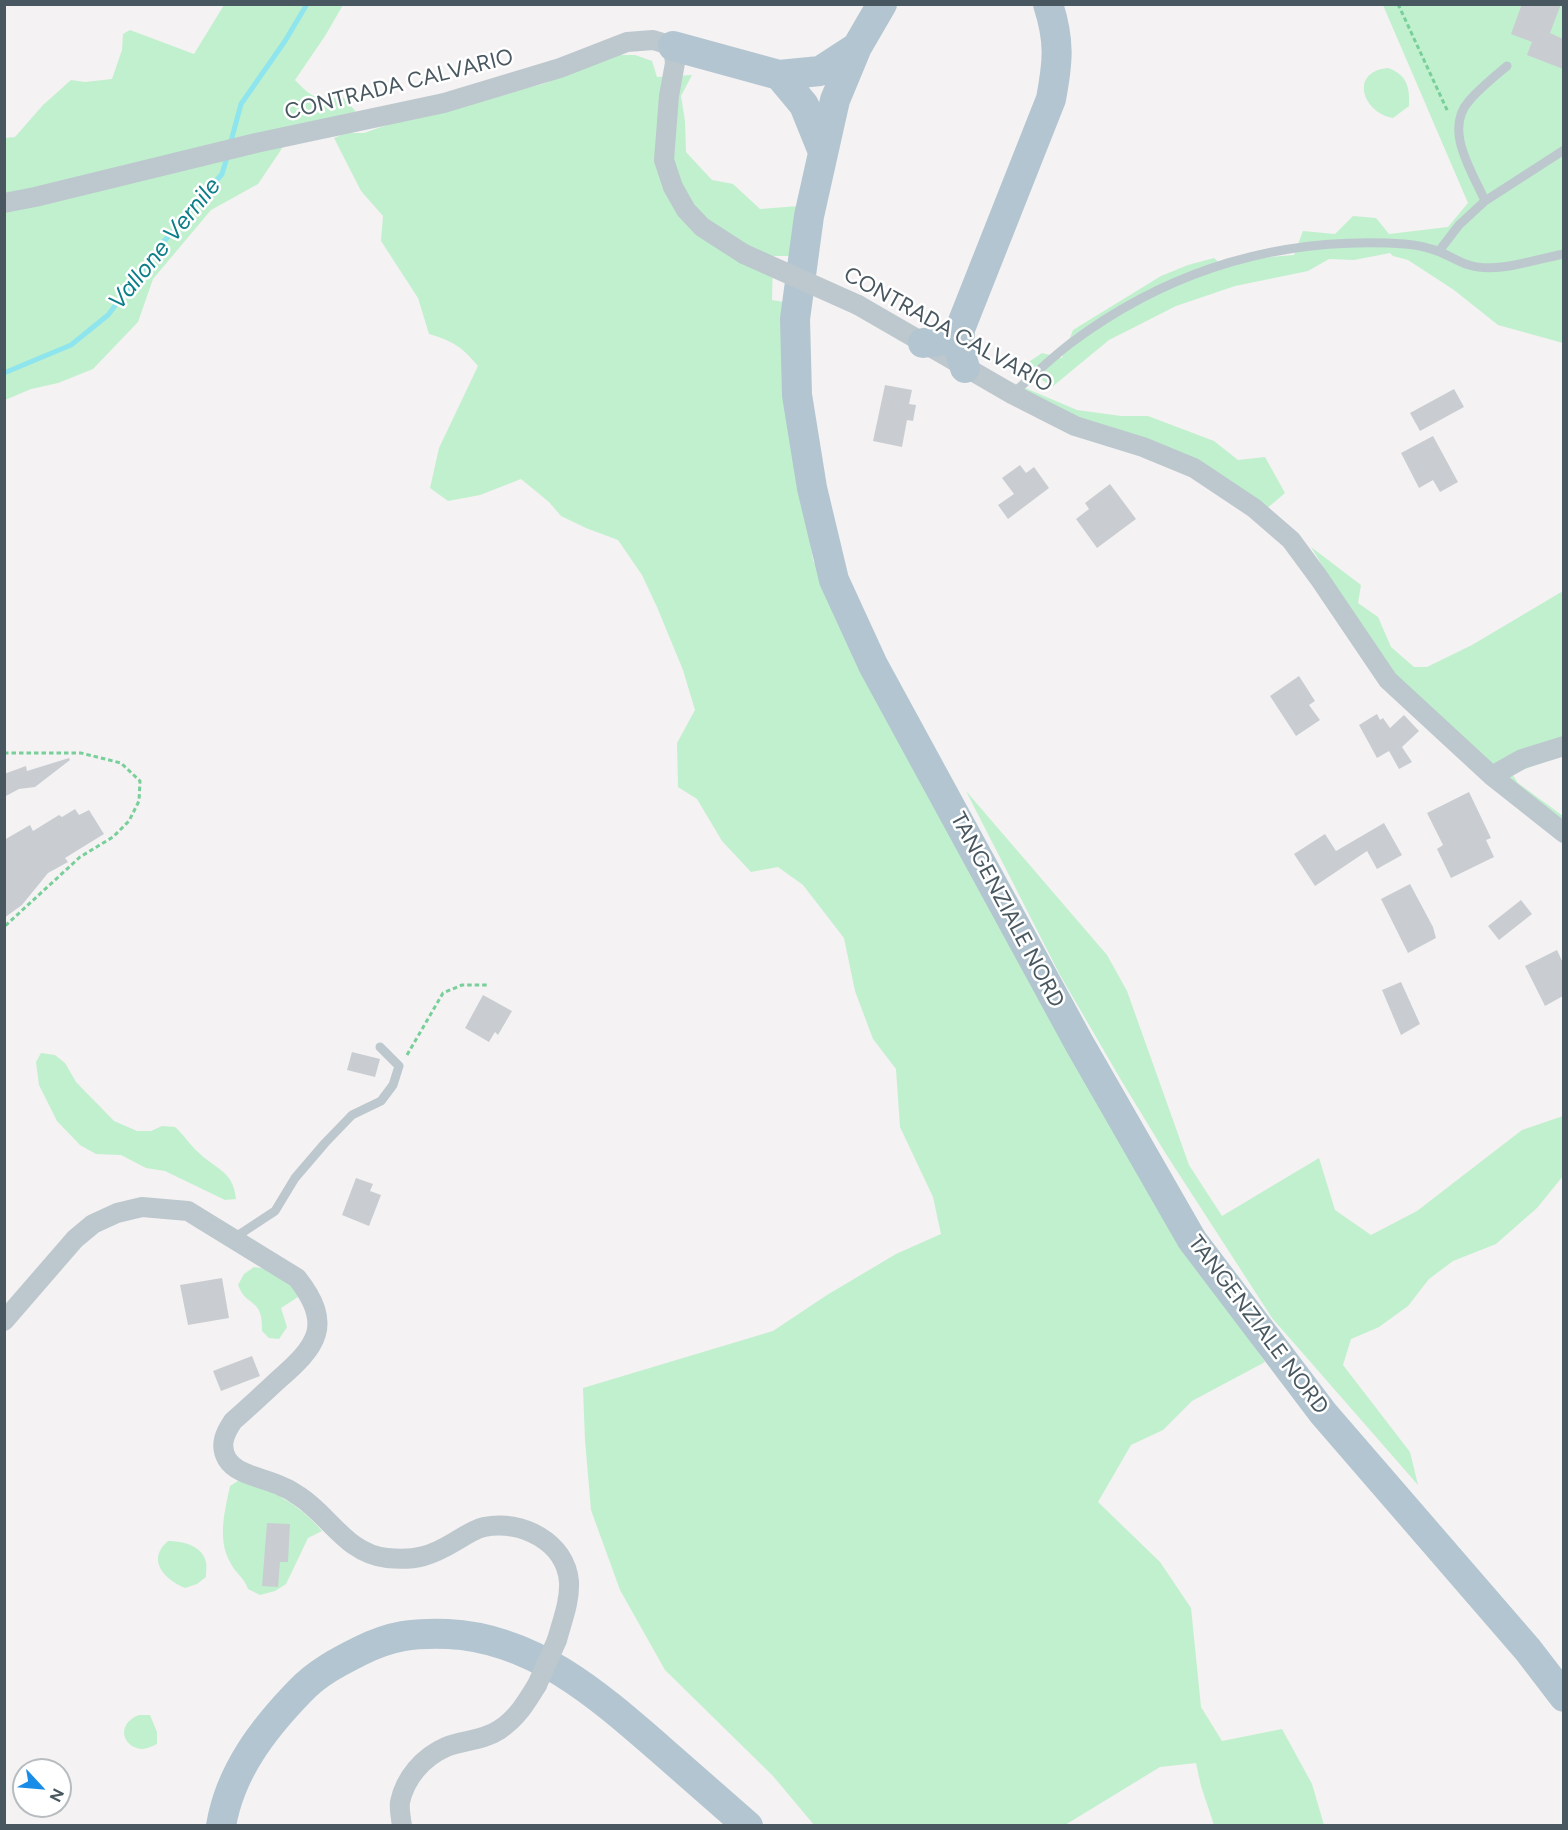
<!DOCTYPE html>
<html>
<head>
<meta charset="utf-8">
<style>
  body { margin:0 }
  #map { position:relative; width:1568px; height:1830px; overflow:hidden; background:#f4f2f2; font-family:Figtree,sans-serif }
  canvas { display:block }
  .frame { position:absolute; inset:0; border:6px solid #495860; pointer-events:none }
  .north { position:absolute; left:12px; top:1758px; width:60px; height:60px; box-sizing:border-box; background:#fff; border:2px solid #b6bcbf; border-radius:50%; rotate:116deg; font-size:16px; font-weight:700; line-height:24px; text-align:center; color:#495860 }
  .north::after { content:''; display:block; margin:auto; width:21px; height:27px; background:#188ce7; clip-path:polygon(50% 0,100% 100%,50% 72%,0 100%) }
</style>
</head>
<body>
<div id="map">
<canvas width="1568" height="1830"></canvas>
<div class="frame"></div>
<div class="north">N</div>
</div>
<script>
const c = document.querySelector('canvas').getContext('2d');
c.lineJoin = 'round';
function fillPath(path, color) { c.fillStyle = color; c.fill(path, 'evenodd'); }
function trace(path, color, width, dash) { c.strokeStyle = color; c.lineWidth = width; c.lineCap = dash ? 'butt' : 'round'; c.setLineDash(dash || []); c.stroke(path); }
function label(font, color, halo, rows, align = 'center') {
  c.font = font + ' Figtree,sans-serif'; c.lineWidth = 5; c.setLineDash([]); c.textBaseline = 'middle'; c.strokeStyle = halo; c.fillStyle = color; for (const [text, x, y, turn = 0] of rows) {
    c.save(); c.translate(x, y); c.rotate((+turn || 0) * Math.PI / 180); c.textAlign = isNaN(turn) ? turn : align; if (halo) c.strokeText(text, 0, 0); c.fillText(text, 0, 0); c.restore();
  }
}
fillPath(new Path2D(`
  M224,5H343L325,36L295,80C313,99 317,100 343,97L357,113L293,132L258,184L211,210L153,279L138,322L93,369L58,383L31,389L5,400L4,138L15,137L43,105L71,80L85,82L112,79L122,50L123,34L130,30L194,54Z
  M1383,5H1563V343L1498,325L1454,290L1408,260L1393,256L1390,253L1354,260L1329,259L1308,271L1235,286L1176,306L1109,340L1052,387L1023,366L1042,353L1062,358L1073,330L1161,276L1188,265L1214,258L1224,267L1258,258L1294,255L1303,231L1335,234L1353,216L1376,218L1389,234L1448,227L1468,203Z
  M615,55H635L652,61L657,77L692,75L681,96L685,121L686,152L712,180L733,184L760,209L799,206L794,256H773L772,300L790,303L800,472L813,560L895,724L1182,1243L1265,1362L1192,1401L1163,1430L1131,1445L1098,1502L1160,1562L1191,1608L1201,1707L1222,1741L1282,1729L1312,1784L1324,1825H1214L1201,1786L1196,1763L1160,1767L1065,1825H814L773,1776L665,1670L620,1590L591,1510L585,1440L583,1388L773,1331L827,1295L896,1254L941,1234L933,1197L900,1127L896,1069L873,1039L855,991L844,938L803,885L778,867L751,872L722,841L697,799L678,787L677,743L695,710L683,670L657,607L642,575L618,540L586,528L561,516L549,502L521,479L480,495L448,501L430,488L439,448L478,366C462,347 453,341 429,334L418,298L381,241L383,216L361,191L334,138L346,133H364L410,117L543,84Z
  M1388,68C1407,75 1410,87 1409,106L1393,118C1361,112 1350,71 1388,68Z
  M1011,382L1077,410L1121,416H1148L1214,441L1238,460L1265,457L1285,493L1265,510L1084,424Z
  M1311,547L1361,585L1358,603L1378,617L1391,647L1414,667H1427L1472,645L1563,591V755L1512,774L1518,783L1563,816V829L1424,707L1374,650Z
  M966,791L1107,955L1127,991L1189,1165L1222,1216L1319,1158L1335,1210L1371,1235L1417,1211L1522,1130L1563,1116V1176L1537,1208L1496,1244L1453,1261L1429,1279L1408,1306L1379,1327L1351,1339L1343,1365L1410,1452L1418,1485L1272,1318L1166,1154L1121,1080L1060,975Z
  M41,1053L55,1055L65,1063L76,1082L114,1121L137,1131H151L162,1126L175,1127C184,1135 189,1144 198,1152C216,1170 233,1170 236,1199L225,1200L165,1171L146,1168L121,1155L96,1154L80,1145L57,1121L39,1085L36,1062Z
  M254,1267L267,1269L295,1283L298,1297L281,1308L287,1327L279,1339L269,1338L262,1331C263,1296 247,1309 238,1285L244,1274Z
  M241,1479C275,1493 297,1502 322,1531L308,1538L286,1584L275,1591L260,1595L248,1589C244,1577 235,1573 230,1562C217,1539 225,1510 230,1486Z
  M168,1541C182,1541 202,1545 206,1562C207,1566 206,1573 206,1577L197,1584L185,1588C164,1579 146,1560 168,1541Z
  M139,1715H150L157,1732V1744C152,1746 147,1749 142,1749C123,1748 115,1724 139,1715Z`), '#c1f0ce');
trace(new Path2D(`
  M230,145L241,104L285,41L307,4
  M4,373L71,345L108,315L160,246L222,174L228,154`), '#8ee5ed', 5);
fillPath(new Path2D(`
  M1522,4H1561L1550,33L1563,39V69L1527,55L1532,42L1511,34Z
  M885,385L912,390L909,404L916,405L913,421L907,420L902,447L873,441Z
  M1454,389L1464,407L1420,431L1410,413Z
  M1433,436L1458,482L1440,492L1433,480L1419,488L1401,453Z
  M1020,465L1026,473L1034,467L1049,488L1008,519L998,505L1014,494L1002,478Z
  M1110,484L1136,519L1097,548L1076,519L1089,509L1085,503Z
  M1299,676L1315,701L1309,705L1320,720L1296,736L1270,696Z
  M1377,714L1380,720L1383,718L1390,728L1404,715L1419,731L1402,747L1412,762L1399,769L1389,751L1377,758L1359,725Z
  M69,758L70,760L35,787L19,789L4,797V774L26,766L27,771Z
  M1469,792L1491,838L1486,840L1494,857L1451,878L1437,849L1443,845L1427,813Z
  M75,809L79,815L89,810L104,834L65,858L68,862L48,873L22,905L4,918V840L30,825L33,831L59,815L62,817Z
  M1384,823L1402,855L1377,869L1367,851L1315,886L1294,854L1325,834L1336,851Z
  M1410,884L1433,927L1436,938L1408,953L1381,899Z
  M1521,900L1532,914L1499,940L1488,926Z
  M1557,950L1563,963V996L1545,1006L1525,966Z
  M1401,982L1420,1024L1401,1035L1382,990Z
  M483,995L512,1011L498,1035L495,1032L489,1042L465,1028Z
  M352,1052L380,1059L375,1077L347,1070Z
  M356,1178L373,1184L370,1191L381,1195L369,1226L342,1215Z
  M222,1278L229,1318L188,1325L180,1285Z
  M252,1356L260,1376L221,1391L213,1371Z
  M267,1523L290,1524L288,1562H280L278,1587L262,1586Z`), '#c9cdd1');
trace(new Path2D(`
  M1398,4L1448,112
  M4,753H81L121,763L140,781L139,801L129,821L113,837L80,857L4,927
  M407,1055L443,993L462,985H489`), '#78cf9a', 3, [4.5, 3]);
trace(new Path2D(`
  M1507,66C1494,77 1480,88 1469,101C1443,130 1473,173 1485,201L1564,150
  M1439,251L1459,225L1485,201
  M1012,394C1032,377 1051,358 1071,343C1170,269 1282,236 1405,244C1416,245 1430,248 1440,252C1450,256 1459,262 1469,265C1497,274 1536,259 1564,254
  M234,1238L275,1211L295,1178L325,1143L352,1115L381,1101L393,1085L399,1066L380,1047`), '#bdc8ce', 9);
trace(new Path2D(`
  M4,203L35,197L256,143L444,103L560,68L627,42L653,40L673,46L675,63L669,96L664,160L673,187L686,210L702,227L744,254
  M858,305L1012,394L1075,426L1143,447L1194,468L1254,508L1291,540L1319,578L1388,680L1492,776L1564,833
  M1492,776L1522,759L1564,746
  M4,1321L75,1239L93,1224L117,1213L142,1207L188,1211L297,1278C334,1325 317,1346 278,1380C263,1394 248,1408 233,1421C225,1433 219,1445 227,1459C237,1476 267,1478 283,1487C289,1489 294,1493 299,1496C330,1516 347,1554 387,1558C416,1561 431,1556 456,1541C464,1536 475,1529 484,1527C521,1519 566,1542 569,1582C570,1602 562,1621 557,1640
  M402,1826C401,1818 399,1809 400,1802C405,1778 423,1757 446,1747C463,1740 482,1741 499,1730C517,1718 526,1703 537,1685`), '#bdc8ce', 20);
trace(new Path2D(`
  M882,4L857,47L835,100L809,216L795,319L797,395L812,488L834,580L873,665L1079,1043L1192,1240L1323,1413L1528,1650L1564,1697
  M673,46L779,75L820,71L857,47
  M779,75L804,105L823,152
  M923,343L946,340L960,329
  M965,368L959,348L960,329L1051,99C1058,62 1060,41 1048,4
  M221,1826C230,1772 263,1729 300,1691C317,1673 338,1662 360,1651C392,1635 413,1633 448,1634C533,1638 597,1694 659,1748C689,1774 718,1800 748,1826`), '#b2c5d0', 30);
trace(new Path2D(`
  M744,254L858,305
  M537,1685L557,1640`), '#bdc8ce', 20);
label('22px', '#495860', '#fff', [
  ["CONTRADA CALVARIO",399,85,-14],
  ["CONTRADA CALVARIO",948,330,29],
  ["TANGENZIALE NORD",1007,910,62],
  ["TANGENZIALE NORD",1258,1325,53]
]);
label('italic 24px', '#0c7e88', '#fff', [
  ["Vallone Vernile",165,244,-51]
]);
</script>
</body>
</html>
